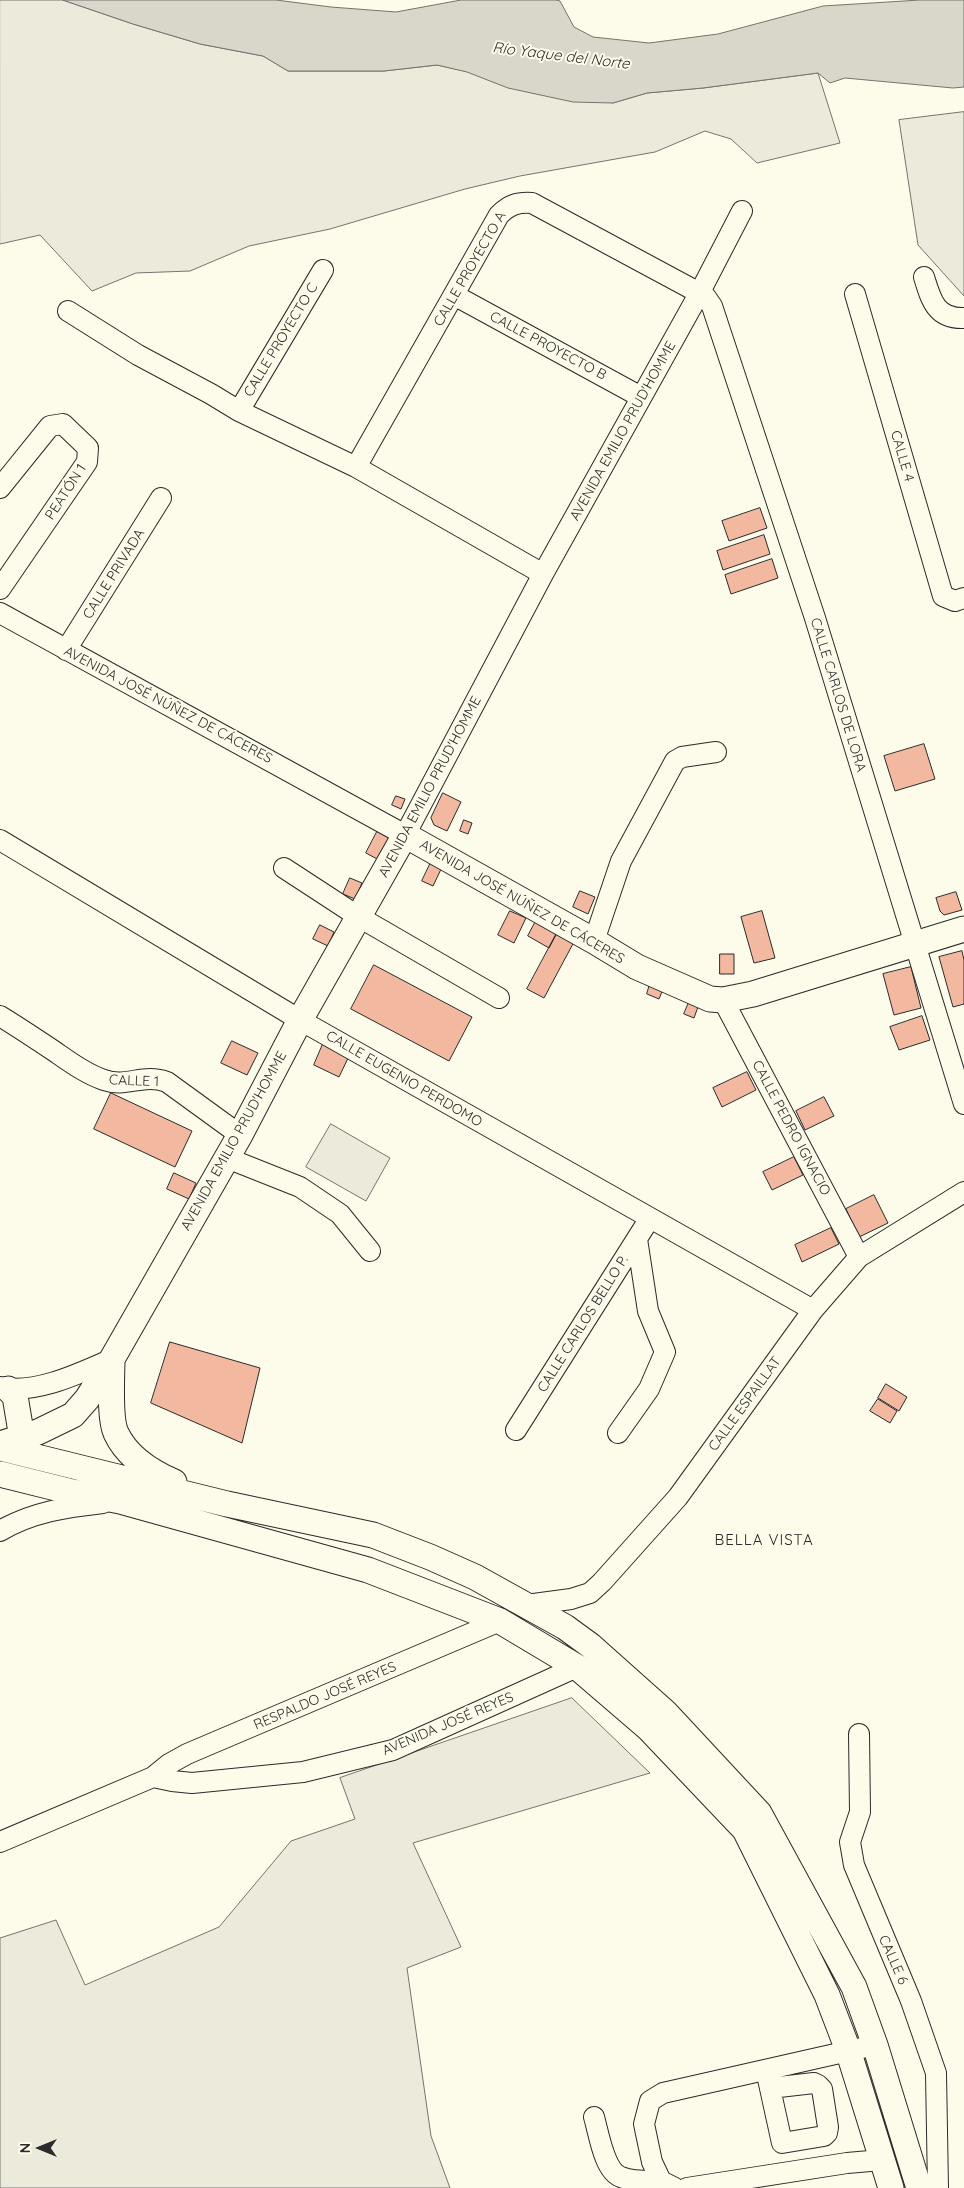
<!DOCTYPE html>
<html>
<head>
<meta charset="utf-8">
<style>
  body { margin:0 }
  #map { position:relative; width:964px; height:2188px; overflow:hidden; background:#fdfbea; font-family:Quicksand,sans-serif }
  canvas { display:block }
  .north { position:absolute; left:15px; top:2123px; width:50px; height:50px; -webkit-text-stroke:4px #fdfbea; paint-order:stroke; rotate:270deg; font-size:14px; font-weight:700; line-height:20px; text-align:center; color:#2b2b2b }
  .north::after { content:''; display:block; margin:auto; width:18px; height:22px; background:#2b2b2b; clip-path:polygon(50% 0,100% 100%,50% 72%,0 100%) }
</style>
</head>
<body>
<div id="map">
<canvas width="964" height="2188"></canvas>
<div class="north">N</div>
</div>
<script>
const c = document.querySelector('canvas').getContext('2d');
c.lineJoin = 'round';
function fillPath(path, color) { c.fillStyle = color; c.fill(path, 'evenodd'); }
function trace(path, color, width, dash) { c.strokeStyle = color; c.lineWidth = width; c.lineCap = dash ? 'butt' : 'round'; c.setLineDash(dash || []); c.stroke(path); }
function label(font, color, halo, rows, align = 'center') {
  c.font = font + ' Quicksand,sans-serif'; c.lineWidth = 4; c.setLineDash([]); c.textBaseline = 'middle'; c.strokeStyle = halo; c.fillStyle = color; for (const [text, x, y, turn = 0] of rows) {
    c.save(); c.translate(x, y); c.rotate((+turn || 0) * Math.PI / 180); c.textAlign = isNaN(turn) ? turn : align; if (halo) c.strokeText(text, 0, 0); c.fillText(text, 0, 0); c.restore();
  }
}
const green = new Path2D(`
  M0,0H63L133,24L200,44L263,56L288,71H384L437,65L613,103L647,93L703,88L818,73L840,143L757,163L731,139L705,131L655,152L520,176L465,189L330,229L249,246L190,271L136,273L92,291L40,235L0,244Z
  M964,112V296L918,245L899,120Z
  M331,1124L390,1158L366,1201L306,1167Z
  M572,1698L650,1773L413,1843L461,1947L407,1968L431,2136L450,2188H0V1938L56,1920L85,1985L219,1927L291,1841L355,1819L340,1778Z`);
fillPath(green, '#ecebdb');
trace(green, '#74746e', 1);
const water = new Path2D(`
  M63,0H276L331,7L396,12L461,0H556L560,1L574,27L593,37L649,43L718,34L823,6L920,0H964V87L953,88L845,78L830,83L818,73L703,88L647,93L613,103L573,102L508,88L467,72L437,65L384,71H288L263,56L200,44L133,24Z`);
fillPath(water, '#d8d7c9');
trace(water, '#74746e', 1);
const building = new Path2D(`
  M760,508L767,528L729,541L722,521Z
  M764,535L770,554L723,570L717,551Z
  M772,559L778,578L731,594L725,575Z
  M924,744L935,779L895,791L884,756Z
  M443,793L461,802L447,831L434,825L431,818Z
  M396,796L405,799L401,809L392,805Z
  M464,820L472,823L468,834L460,831Z
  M378,830L390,836L379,860L366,853Z
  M432,860L443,865L433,886L422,881Z
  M350,878L362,883L355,899L343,894Z
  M580,891L595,897L588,914L573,907Z
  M956,892L962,910L944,915L940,911L936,898Z
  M510,911L526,918L514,943L498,935Z
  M762,911L775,958L754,963L741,917Z
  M537,919L558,931L549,948L528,936Z
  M320,925L334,932L328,946L313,939Z
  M558,931L575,940L544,998L527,989Z
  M962,951L964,960V1004L953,1007L939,957Z
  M720,954H734V974H720Z
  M374,965L472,1017L449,1061L351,1009Z
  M911,967L921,1008L894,1015L883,974Z
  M650,984L663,989L659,999L647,994Z
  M690,1000L699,1004L694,1018L684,1014Z
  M922,1016L930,1040L899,1050L890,1027Z
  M232,1041L258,1053L247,1075L221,1063Z
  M323,1044L349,1056L339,1077L314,1065Z
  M747,1072L756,1090L722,1107L713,1088Z
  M111,1093L192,1131L175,1167L94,1129Z
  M824,1097L834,1116L805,1130L796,1111Z
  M794,1157L803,1175L772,1190L763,1172Z
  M174,1173L196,1183L189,1199L167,1189Z
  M874,1195L888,1223L859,1237L846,1209Z
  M831,1228L839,1244L802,1262L795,1245Z
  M170,1342L260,1368L242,1443L151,1403Z
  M886,1384L907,1397L899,1411L878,1398Z
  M878,1399L897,1411L890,1423L870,1411Z`);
fillPath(building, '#f2b8a0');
trace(building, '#2b2b2b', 1);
const minor = new Path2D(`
  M924,277C931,300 936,319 964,318
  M855,294L943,596L955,601L964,598
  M454,295L641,397
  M68,311L138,355L211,394L239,411L356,467L543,574
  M239,411L323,270
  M356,467L499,215C509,205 517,202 532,203L705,296L712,306L815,618L964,1104
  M0,488L50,426L63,424L88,448L87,462L0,589
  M0,613L405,835L543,574L700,292L742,211
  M66,650L161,498
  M0,840L300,1020L813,1310
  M284,868L359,917L499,998
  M594,941L621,861L675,761L682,757L716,752
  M723,1000L859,1257
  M0,1016C18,1027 36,1039 54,1051C70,1062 86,1074 104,1080C127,1088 143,1073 167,1082L240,1135
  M227,1158L300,1187L340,1214L370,1251
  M0,1387C35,1395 80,1373 112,1359
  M516,1430L650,1218
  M618,1433L649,1389L665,1352L648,1311L637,1239
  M0,1531C32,1512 67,1507 103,1503
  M526,1605L571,1599L590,1593L602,1582L678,1497L813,1310L859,1257L964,1192
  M859,1734L860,1812L850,1842L854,1865L911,2001L936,2073L938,2188
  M153,1777L169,1764L187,1754L500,1621
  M0,1842L153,1777L172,1781L192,1783L303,1772L393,1750L577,1667
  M766,2070L782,2143L824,2136L827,2133L828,2127L822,2089L818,2085L814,2083L770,2088
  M594,2117C599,2134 604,2171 621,2177C633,2182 648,2181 661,2181
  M675,2188L661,2181L652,2162L644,2124L650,2101L663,2093L875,2045
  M687,2188L847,2163L882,2160`);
const major = new Path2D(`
  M112,1359C112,1377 109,1418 116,1433C127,1457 151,1472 174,1482
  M8,1389L15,1396L22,1438
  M0,1444L38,1432L73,1415L87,1399L112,1359L240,1135L300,1020L405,835L594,941L637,967L710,999L723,1000L753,994L964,929
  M0,1448L227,1504L373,1535L430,1557L475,1577L565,1627L591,1646L665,1712L759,1813L854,1987L875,2045L919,2188
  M0,1474L68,1491L120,1501L368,1570L500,1621L577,1667L648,1728L745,1830L827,1995L848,2050L891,2188`);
trace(minor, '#2b2b2b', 22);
trace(major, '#2b2b2b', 27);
trace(minor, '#fdfbea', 20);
trace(major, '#fdfbea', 25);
label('14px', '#2b2b2b', '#fdfbea', [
  ["CALLE PROYECTO A",470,269,-60],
  ["CALLE PROYECTO C",281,340,-59],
  ["CALLE PROYECTO B",548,346,28],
  ["AVENIDA EMILIO PRUD'HOMME",623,431,-61],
  ["CALLE 4",902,456,74],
  ["PEATÓN 1",66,492,-57],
  ["CALLE PRIVADA",114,574,-58],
  ["CALLE CARLOS DE LORA",838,695,73],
  ["AVENIDA JOSÉ NÚÑEZ DE CÁCERES",168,705,28],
  ["AVENIDA EMILIO PRUD'HOMME",430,787,-62],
  ["AVENIDA JOSÉ NÚÑEZ DE CÁCERES",522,902,30],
  ["CALLE EUGENIO PERDOMO",404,1079,30],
  ["CALLE 1",134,1081,2],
  ["CALLE PEDRO IGNACIO",791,1128,62],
  ["AVENIDA EMILIO PRUD'HOMME",234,1141,-61],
  ["CALLE CARLOS BELLO P.",583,1324,-58],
  ["CALLE ESPAILLAT",745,1404,-54],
  ["RESPALDO JOSÉ REYES",325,1696,-23],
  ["AVENIDA JOSÉ REYES",448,1724,-23],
  ["CALLE 6",893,1960,66]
]);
label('italic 15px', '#2b2b2b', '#fdfbea', [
  ["Río Yaque del Norte",561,56,7]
]);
c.letterSpacing = '1px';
label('15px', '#2b2b2b', '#fdfbea', [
  ["BELLA VISTA",764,1540]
]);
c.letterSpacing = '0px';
</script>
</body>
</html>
